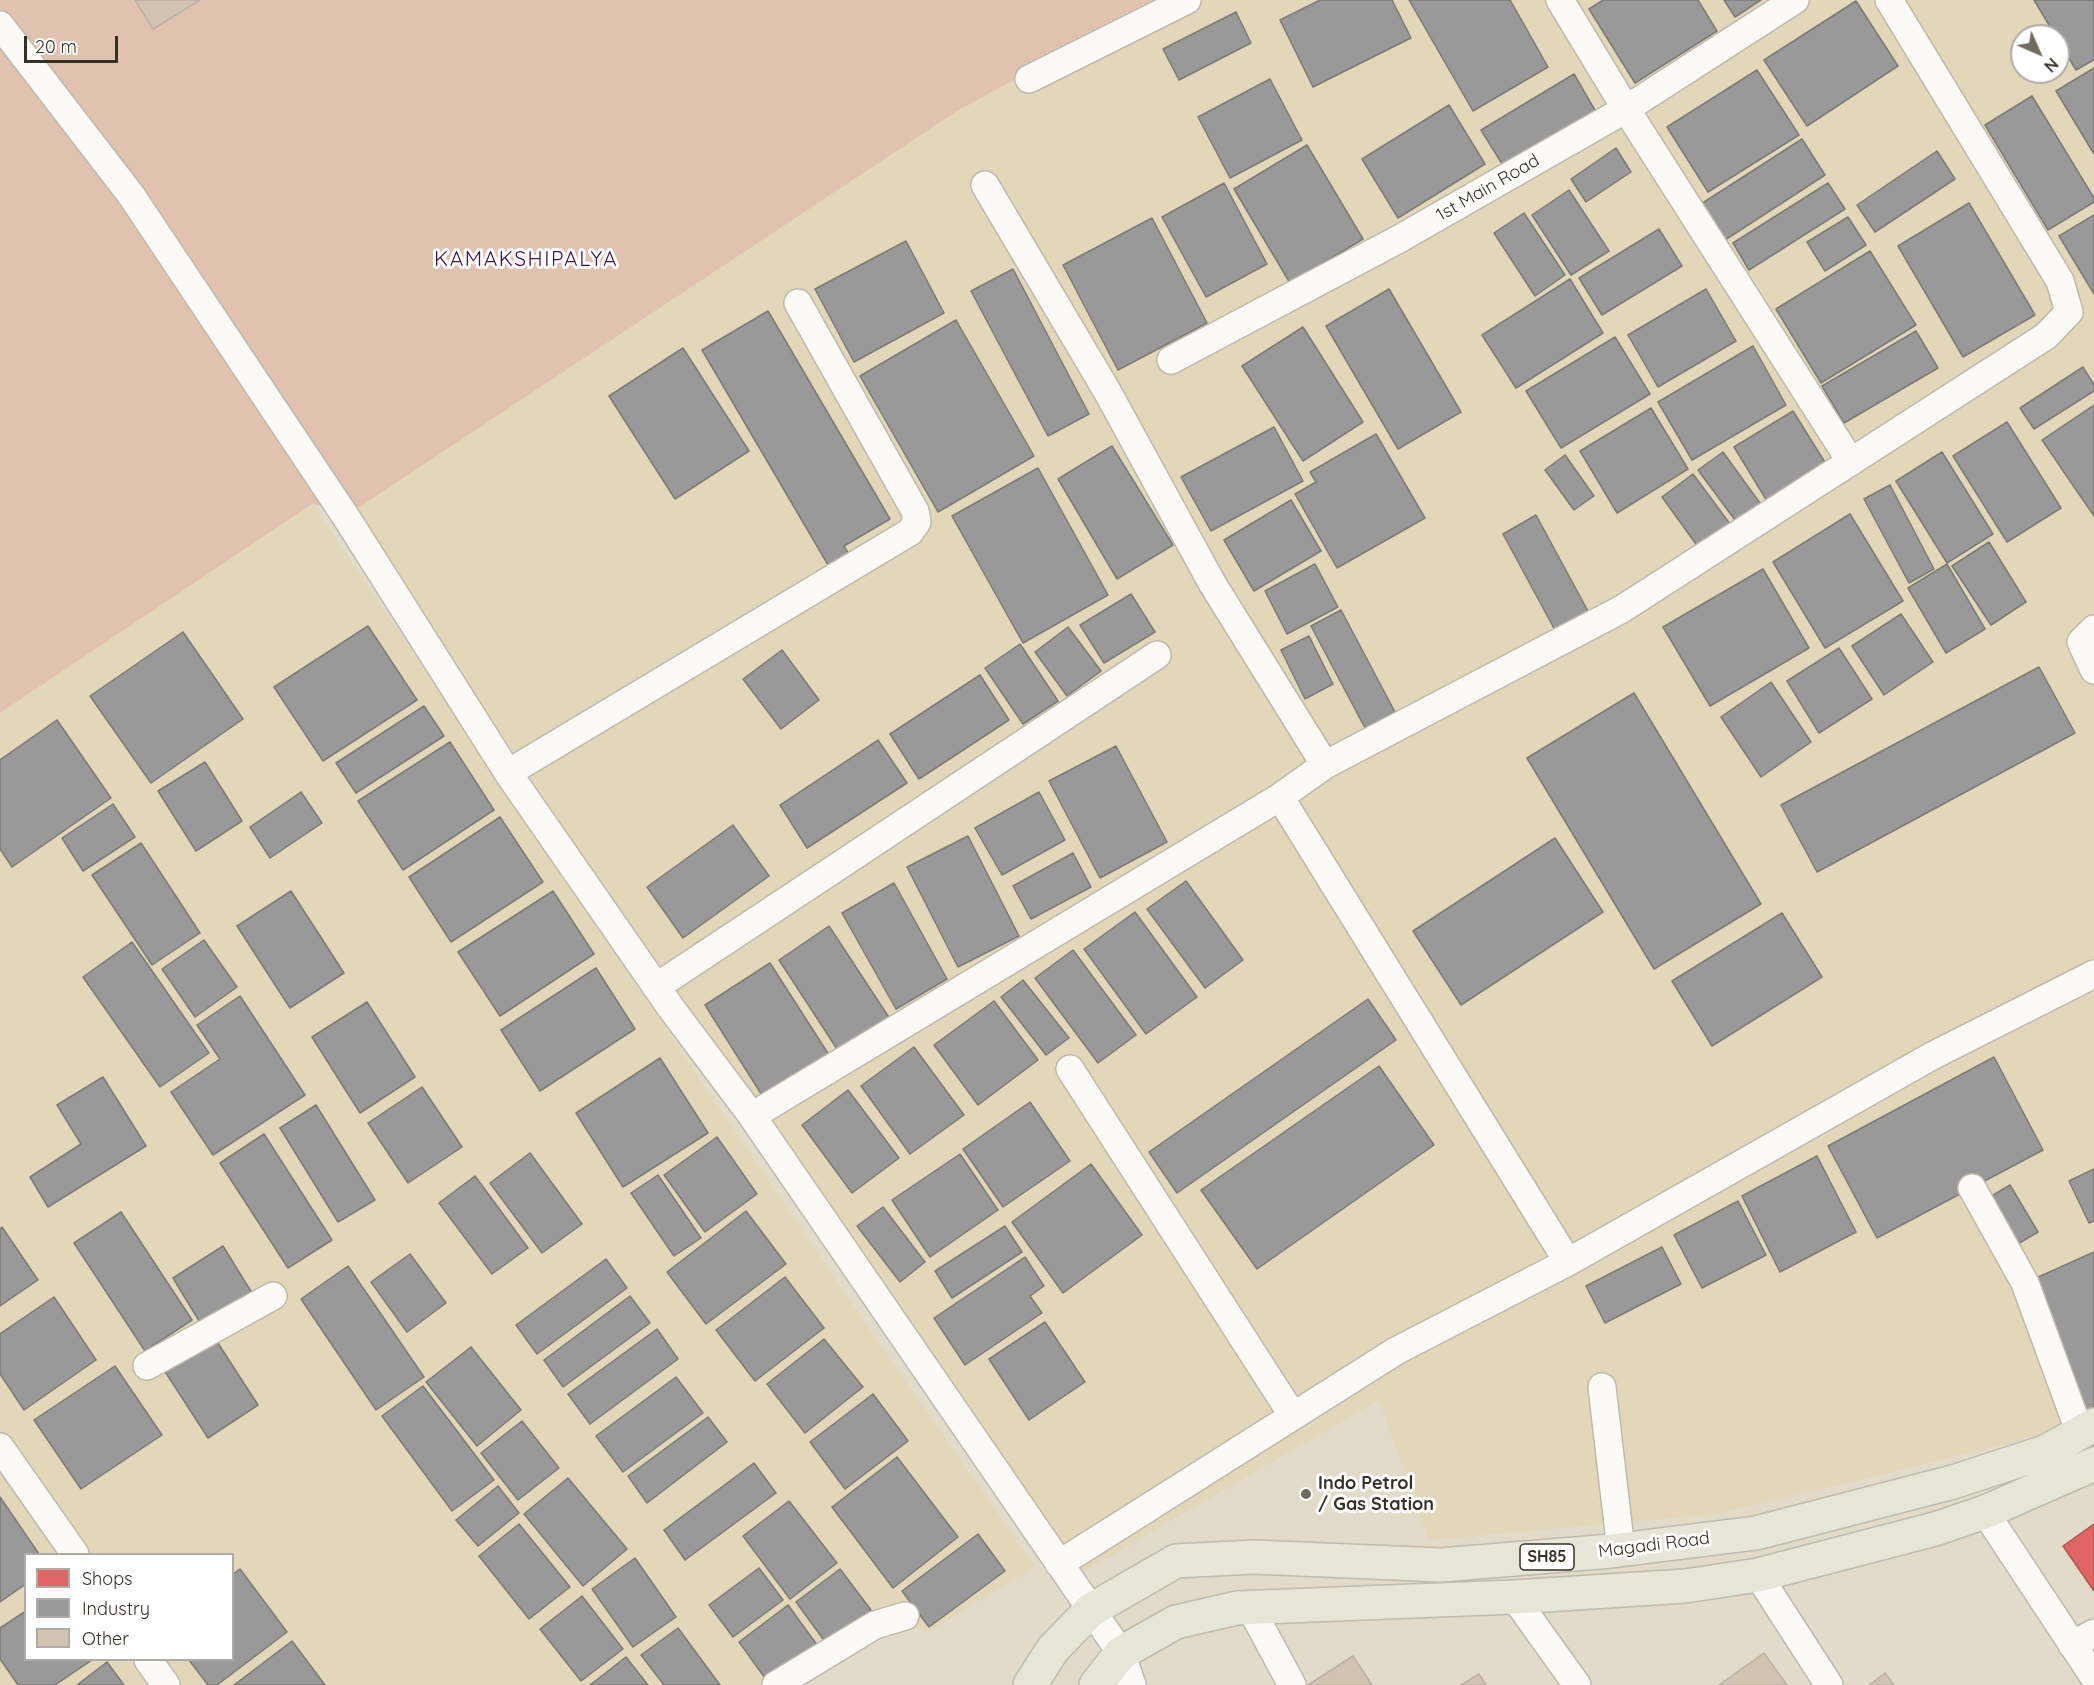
<!DOCTYPE html>
<html>
<head>
<meta charset="utf-8">
<style>
  body { margin:0 }
  #map { position:relative; width:2094px; height:1685px; overflow:hidden; background:#e2dbca; font-family:Quicksand,sans-serif }
  canvas { display:block }
  .legend { position:absolute; left:24px; top:1553px; width:210px; height:108px; box-sizing:border-box; background:#fff; border:2px solid #aeaca7; margin:0; padding:8px 10px; list-style:none; font-size:18px; color:#353024 }
  .legend li { display:flex; align-items:center; gap:12px; height:30px }
  .legend b { width:30px; border:2px solid #aeaca7 }
  .north { position:absolute; left:2010px; top:24px; width:60px; height:60px; box-sizing:border-box; background:#fff; border:2px solid #aeaca7; border-radius:50%; rotate:135deg; font-size:16px; font-weight:700; line-height:24px; text-align:center; color:#353024 }
  .north::after { content:''; display:block; margin:auto; width:21px; height:27px; background:#726c5e; clip-path:polygon(50% 0,100% 100%,50% 72%,0 100%) }
  .scale { position:absolute; left:24px; top:36px; width:94px; height:27px; box-sizing:border-box; border:3px solid #353024; border-top:0; padding-left:8px; font-size:18px; line-height:21px; white-space:nowrap; color:#353024; -webkit-text-stroke:4px #fff; paint-order:stroke }
</style>
</head>
<body>
<div id="map">
<canvas width="2094" height="1685"></canvas>
<ul class="legend">
<li><b style="height:16px;background:#e06666"></b>Shops</li>
<li><b style="height:16px;background:#999"></b>Industry</li>
<li><b style="height:16px;background:#d3c4b2"></b>Other</li>
</ul>
<div class="north">N</div>
<div class="scale">20 m</div>
</div>
<script>
const c = document.querySelector('canvas').getContext('2d');
c.lineJoin = 'round';
function fillPath(path, color) { c.fillStyle = color; c.fill(path, 'evenodd'); }
function trace(path, color, width, dash) { c.strokeStyle = color; c.lineWidth = width; c.lineCap = dash ? 'butt' : 'round'; c.setLineDash(dash || []); c.stroke(path); }
function label(font, color, halo, rows, align = 'center') {
  c.font = font + ' Quicksand,sans-serif'; c.lineWidth = 6; c.setLineDash([]); c.textBaseline = 'middle'; c.strokeStyle = halo; c.fillStyle = color; for (const [text, x, y, turn = 0] of rows) {
    c.save(); c.translate(x, y); c.rotate((+turn || 0) * Math.PI / 180); c.textAlign = isNaN(turn) ? turn : align; if (halo) c.strokeText(text, 0, 0); c.fillText(text, 0, 0); c.restore();
  }
}
fillPath(new Path2D(`
  M1159,0H2094V1414L2043,1435L1718,1514L1429,1540L1379,1400L1083,1572L778,1129L672,989L352,512L954,113ZM2022,36H2058V72H2022Z
  M312,503L844,1293L1035,1567L926,1633L887,1616L767,1685H0V713ZM26,1554H232V1660H26Z`), '#e3d7ba');
fillPath(new Path2D(`
  M0,0H1159L954,113L352,512L312,504L0,713Z`), '#e1c2b1');
const shops = new Path2D(`
  M2094,1524V1591L2063,1546Z`);
fillPath(shops, '#e06666');
trace(shops, '#ad5652', 1.5);
const industry = new Path2D(`
  M1320,0H1392L1411,38L1313,87L1280,20Z
  M1409,0H1510L1548,67L1473,111Z
  M1603,0H1698L1717,31L1635,83L1589,9Z
  M1724,0H1761L1735,17Z
  M2034,0H2094V60L2076,70Z
  M1856,1L1898,66L1807,126L1764,60Z
  M1236,12L1251,43L1179,80L1163,49Z
  M2094,68V154L2056,91Z
  M1757,70L1799,135L1708,192L1667,127Z
  M1574,74L1596,112L1504,167L1481,130Z
  M1270,79L1302,140L1230,178L1198,117Z
  M2032,96L2094,198V202L2048,230L1985,125Z
  M1449,105L1485,164L1398,218L1362,159Z
  M1802,139L1825,175L1725,240L1701,204Z
  M1307,145L1363,239L1290,283L1234,189Z
  M1616,148L1631,172L1586,202L1571,179Z
  M1937,151L1955,179L1875,232L1857,205Z
  M1224,183L1267,264L1206,297L1162,217Z
  M1828,183L1845,209L1749,270L1733,243Z
  M1569,190L1609,251L1571,275L1532,215Z
  M1969,203L2035,315L1963,357L1898,246Z
  M1524,213L1565,275L1535,296L1494,233Z
  M2094,215V294L2059,236Z
  M1848,217L1866,245L1825,271L1807,242Z
  M1152,218L1207,323L1118,370L1063,265Z
  M1659,229L1682,266L1602,315L1579,278Z
  M906,241L944,313L854,362L815,289Z
  M1870,251L1916,325L1821,383L1776,309Z
  M1013,269L1089,414L1048,436L971,291Z
  M1570,279L1603,333L1516,388L1482,335Z
  M1389,289L1461,412L1398,449L1326,326Z
  M1706,289L1736,341L1658,387L1628,335Z
  M768,311L890,519L844,546L851,558L831,570L702,350Z
  M956,320L1034,456L938,512L860,376Z
  M1303,327L1363,422L1303,461L1242,366Z
  M1916,331L1938,368L1844,423L1822,386Z
  M1615,337L1650,394L1561,448L1526,391Z
  M1753,346L1786,405L1692,460L1658,402Z
  M683,348L749,451L675,499L609,396Z
  M2083,367L2094,385V391L2034,429L2020,408Z
  M2094,405V516L2042,440Z
  M1651,408L1688,469L1617,513L1580,451Z
  M1793,411L1826,464L1767,501L1734,447Z
  M2007,422L2061,508L2007,542L1953,456Z
  M1274,427L1303,481L1211,531L1181,477Z
  M1376,434L1425,518L1337,568L1295,494L1316,482L1310,472Z
  M1112,446L1173,545L1117,579L1058,479Z
  M1723,452L1762,506L1738,524L1698,470Z
  M1942,452L1993,534L1947,563L1896,481Z
  M1565,455L1594,496L1574,510L1545,470Z
  M1038,468L1108,595L1023,643L952,516Z
  M1693,474L1733,528L1701,551L1662,497Z
  M1890,485L1934,569L1909,583L1864,499Z
  M1291,500L1321,551L1254,591L1224,540Z
  M1850,514L1903,601L1825,648L1773,562Z
  M1536,515L1589,613L1556,632L1503,534Z
  M1989,542L2026,602L1991,625L1952,566Z
  M1315,564L1338,607L1287,634L1265,591Z
  M1947,564L1985,629L1946,653L1908,588Z
  M1763,569L1809,648L1710,706L1663,627Z
  M1131,594L1155,632L1104,663L1080,625Z
  M1341,610L1395,712L1365,728L1311,626Z
  M1901,614L1933,662L1884,695L1852,646Z
  M368,626L417,700L323,761L274,687Z
  M1068,627L1101,671L1067,696L1035,652Z
  M183,632L243,719L151,783L90,696Z
  M1309,636L1333,684L1305,699L1281,650Z
  M1020,644L1058,701L1023,724L985,668Z
  M1839,648L1872,699L1819,733L1787,681Z
  M782,650L819,700L781,729L743,679Z
  M2039,667L2075,733L1817,872L1781,805Z
  M980,675L1009,720L919,779L890,734Z
  M1771,682L1811,742L1761,777L1721,717Z
  M1634,693L1761,904L1654,969L1527,758Z
  M424,706L444,736L356,793L336,763Z
  M57,720L111,798L12,867L0,849V760Z
  M878,740L907,783L807,848L780,805Z
  M450,742L494,810L403,870L358,801Z
  M1116,746L1167,842L1100,878L1049,781Z
  M205,762L242,821L196,851L158,791Z
  M301,792L322,823L270,858L250,827Z
  M1039,792L1065,840L1002,875L975,828Z
  M113,804L135,837L83,871L62,838Z
  M500,817L543,882L451,942L409,877Z
  M733,825L769,876L683,938L647,887Z
  M968,836L1019,936L958,967L907,867Z
  M1555,838L1603,912L1461,1005L1413,931Z
  M141,843L200,933L152,965L92,875Z
  M1073,853L1091,887L1031,919L1013,886Z
  M1186,881L1243,960L1205,988L1147,909Z
  M894,883L947,979L896,1009L842,913Z
  M291,891L344,973L290,1008L237,926Z
  M553,891L594,954L500,1016L458,952Z
  M1135,912L1197,997L1146,1034L1084,949Z
  M1782,913L1822,977L1712,1046L1672,981Z
  M829,926L890,1019L839,1052L779,960Z
  M204,940L237,987L195,1017L162,969Z
  M132,942L209,1053L160,1087L83,977Z
  M1073,950L1136,1035L1098,1063L1035,978Z
  M770,963L831,1058L765,1100L705,1005Z
  M596,968L635,1029L540,1091L501,1030Z
  M1023,980L1069,1038L1046,1055L1001,997Z
  M240,996L305,1095L213,1155L171,1092L220,1059L197,1025Z
  M1368,999L1396,1040L1177,1193L1149,1152Z
  M994,1001L1038,1060L978,1105L934,1045Z
  M367,1002L415,1077L360,1113L312,1037Z
  M914,1047L964,1115L910,1154L861,1086Z
  M1994,1057L2043,1150L1877,1238L1828,1146Z
  M660,1058L708,1133L623,1187L576,1113Z
  M1379,1066L1434,1145L1257,1269L1201,1190Z
  M103,1077L146,1146L48,1207L30,1177L81,1144L57,1105Z
  M422,1087L462,1147L408,1183L368,1123Z
  M848,1090L899,1158L852,1193L802,1125Z
  M1030,1102L1070,1161L1003,1207L963,1149Z
  M316,1105L375,1200L338,1222L280,1128Z
  M264,1134L332,1240L288,1268L220,1163Z
  M717,1137L757,1194L705,1232L664,1175Z
  M530,1153L582,1224L542,1253L490,1183Z
  M960,1154L998,1210L930,1257L892,1200Z
  M1817,1156L1856,1232L1780,1272L1742,1196Z
  M1091,1164L1142,1235L1063,1293L1012,1222Z
  M2094,1169V1221L2089,1223L2069,1181Z
  M658,1175L701,1238L674,1256L631,1193Z
  M475,1176L528,1248L492,1274L439,1203Z
  M2010,1185L2038,1232L2011,1248L1983,1201Z
  M1738,1201L1766,1255L1702,1288L1674,1235Z
  M883,1207L925,1262L900,1282L857,1226Z
  M746,1211L786,1264L706,1324L667,1272Z
  M121,1212L192,1320L145,1351L74,1243Z
  M1005,1226L1022,1252L952,1298L935,1271Z
  M2,1227L38,1280L0,1306V1229Z
  M223,1246L252,1293L201,1324L173,1278Z
  M1662,1247L1681,1284L1605,1323L1586,1286Z
  M2094,1252V1409L2082,1414L2025,1283Z
  M410,1254L446,1303L407,1332L371,1282Z
  M1025,1257L1044,1286L1030,1296L1042,1313L965,1365L934,1318Z
  M606,1259L627,1288L537,1354L516,1325Z
  M348,1266L424,1377L376,1410L301,1299Z
  M785,1277L824,1328L755,1381L716,1330Z
  M630,1296L650,1323L563,1387L544,1360Z
  M54,1297L96,1360L24,1410L0,1374V1334Z
  M1045,1322L1085,1382L1029,1420L989,1359Z
  M657,1329L678,1359L590,1424L568,1394Z
  M214,1337L258,1405L208,1438L164,1370Z
  M824,1339L863,1387L805,1433L767,1384Z
  M471,1347L521,1410L477,1446L426,1382Z
  M115,1366L162,1435L81,1489L34,1420Z
  M676,1377L703,1413L623,1472L596,1436Z
  M423,1386L494,1480L452,1511L382,1416Z
  M873,1394L908,1441L845,1489L810,1442Z
  M708,1417L727,1442L647,1503L628,1476Z
  M522,1421L559,1468L518,1500L481,1453Z
  M897,1457L958,1537L893,1588L832,1507Z
  M754,1463L776,1493L685,1560L664,1530Z
  M568,1478L627,1549L583,1586L524,1514Z
  M498,1486L519,1513L478,1546L456,1520Z
  M0,1497L39,1554H26V1584L0,1602Z
  M789,1501L837,1563L790,1599L743,1536Z
  M519,1524L570,1587L529,1619L479,1556Z
  M978,1534L1005,1571L929,1627L902,1591Z
  M635,1558L676,1617L633,1647L592,1589Z
  M759,1568L783,1600L733,1637L709,1605Z
  M240,1569L287,1632L217,1685H208L189,1660H232V1575Z
  M840,1569L871,1610L826,1643L796,1602Z
  M582,1596L623,1649L581,1681L540,1629Z
  M788,1605L820,1649L770,1685L739,1642Z
  M26,1611V1660H92L55,1685H18L0,1659V1628Z
  M678,1628L720,1685H664L641,1655Z
  M292,1641L325,1685H234Z
  M626,1657L648,1685H590Z
  M107,1662L124,1685H77Z`);
fillPath(industry, '#999');
trace(industry, '#7b7a76', 1.5);
const building = new Path2D(`
  M135,0H200L153,29Z
  M1764,1653L1787,1685H1719Z
  M1353,1656L1372,1685H1308Z
  M1885,1673L1894,1685H1869Z
  M1479,1674L1486,1685H1461Z`);
fillPath(building, '#d3c4b2');
trace(building, '#b9b1a5', 1.5);
const minor = new Path2D(`
  M1560,0L1626,109L1851,462
  M0,25L131,195L346,517L508,773L671,1008L752,1116L1280,797L1325,765L1622,609L2046,336L2069,312L2060,281L1889,0
  M1029,79L1187,0
  M985,185L1107,391L1212,583L1325,765
  M1171,360L1399,239L1626,109L1795,0
  M2094,629L2081,642L2094,670
  M508,773L910,532L917,522L915,511L798,303
  M1280,797L1568,1262
  M656,987L1157,655
  M1070,1069L1293,1416
  M752,1116L1121,1653L1132,1685
  M1972,1188L2025,1283L2080,1433
  M147,1366L273,1296
  M1602,1387L1621,1550
  M0,1447L75,1554
  M1985,1512L2094,1677
  M1059,1564L1396,1351L1568,1262L1932,1056L2094,974
  M1758,1575L1829,1685
  M1514,1597L1577,1685
  M1250,1607L1292,1685
  M2072,1645L2094,1633
  M148,1660L166,1685
  M776,1685L875,1625L905,1616`);
const primary = new Path2D(`
  M1030,1685L1053,1649L1091,1610L1176,1561L1254,1557L1441,1565L1611,1551L1756,1533L1953,1482L2045,1452L2094,1425
  M1096,1685L1121,1653L1176,1622L1237,1608L1514,1597L1685,1586L1758,1575L1935,1529L1985,1512L2094,1464`);
trace(minor, '#bfb9ac', 30);
trace(primary, '#bdbab0', 36);
trace(minor, '#fbfaf7', 27);
trace(primary, '#e6e5d8', 33);
for (const [x, y, r, color] of [
  [1306,1494,6,"#726c5e"]
]) { const dot = new Path2D(); dot.arc(x, y, r, 0, 2 * Math.PI); c.fillStyle = color; c.fill(dot); trace(dot, '#fff', 2); }
for (const [x, y, w] of [
  [1547,1557,54]
]) { const box = new Path2D(); box.roundRect(x - w / 2, y - 13, w, 26, 4.5); c.fillStyle = '#fff'; c.fill(box); trace(box, '#353024', 1.5); }
label('bold 16px', '#353024', null, [
  ["SH85",1547,1557]
]);
label('18px', '#353024', '#fff', [
  ["1st Main Road",1488,188,-30],
  ["Magadi Road",1654,1545,-7]
]);
label('bold 18px', '#353024', '#fff', [
  ["Indo Petrol",1318,1484],
  ["/ Gas Station",1318,1505]
], 'left');
c.letterSpacing = '1.5px';
label('21px', '#431344', '#fff', [
  ["KAMAKSHIPALYA",526,260]
]);
c.letterSpacing = '0px';
</script>
</body>
</html>
